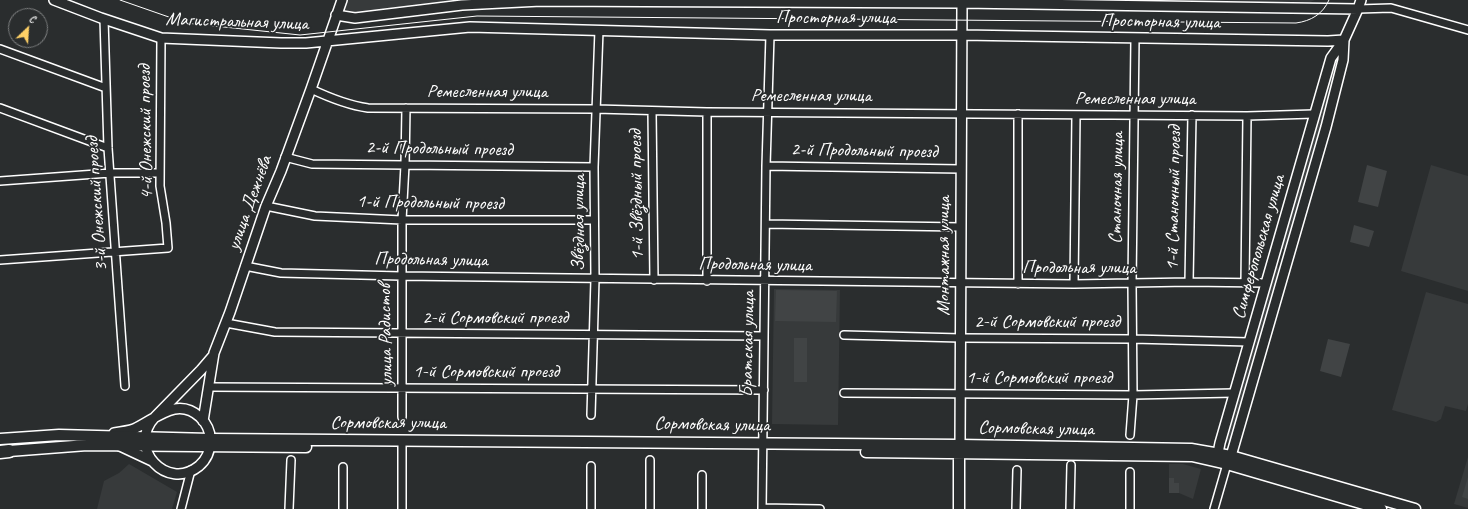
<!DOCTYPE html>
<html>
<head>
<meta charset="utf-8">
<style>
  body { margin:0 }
  #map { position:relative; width:1468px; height:509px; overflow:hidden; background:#2a2d2e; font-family:Caveat,sans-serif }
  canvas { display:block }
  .north { position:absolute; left:8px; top:8px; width:40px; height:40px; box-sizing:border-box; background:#2a2d2e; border:1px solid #7f8182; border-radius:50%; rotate:25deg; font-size:11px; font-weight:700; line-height:16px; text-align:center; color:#fff }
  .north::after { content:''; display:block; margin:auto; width:14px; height:18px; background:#ffd166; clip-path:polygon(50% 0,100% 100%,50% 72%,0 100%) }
</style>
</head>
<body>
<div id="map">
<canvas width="1468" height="509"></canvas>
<div class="north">С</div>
</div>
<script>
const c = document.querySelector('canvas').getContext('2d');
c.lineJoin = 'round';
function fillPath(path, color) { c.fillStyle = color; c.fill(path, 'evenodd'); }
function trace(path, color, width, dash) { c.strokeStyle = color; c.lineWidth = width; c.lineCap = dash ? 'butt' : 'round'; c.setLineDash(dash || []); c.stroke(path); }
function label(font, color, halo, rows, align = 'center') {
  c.font = font + ' Caveat,sans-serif'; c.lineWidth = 3.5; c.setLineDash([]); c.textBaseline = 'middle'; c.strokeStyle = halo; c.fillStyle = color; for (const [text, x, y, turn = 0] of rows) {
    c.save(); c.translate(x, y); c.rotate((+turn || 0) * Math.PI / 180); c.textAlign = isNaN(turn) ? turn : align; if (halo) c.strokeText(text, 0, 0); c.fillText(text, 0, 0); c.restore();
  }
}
fillPath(new Path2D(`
  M348,0H493L357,12L344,10Z
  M1023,0H1315L1310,2Z
  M1431,165L1468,176V291L1401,271Z
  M774,289L840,290L838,425L772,424Z
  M1426,292L1468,304V404L1466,411L1445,406L1441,419L1436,422L1392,410Z
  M1468,457V508L1454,504Z
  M129,464L177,492L172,509H97L104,481L119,473Z
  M1169,464H1183L1201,469L1193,499L1179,493H1169Z`), '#373a3b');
fillPath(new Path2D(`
  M1336,64L1339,67L1287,247L1285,250L1281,248V246L1333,65Z
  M1367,165L1387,171L1378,207L1358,202Z
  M1354,225L1374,231L1369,247L1350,242Z
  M1277,266L1280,269L1231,442L1225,441L1275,268Z
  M776,290L837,291L836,322L775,321Z
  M794,338H807V382H794Z
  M1328,339L1350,344L1341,377L1320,371Z
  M1468,477V499L1462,497Z
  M1169,478H1174V483H1179V493H1169Z`), '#414445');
const minor = new Path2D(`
  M1358,9L1391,8L1468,30
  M104,19L108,148L125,386
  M0,49L106,88
  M311,89C330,98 347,105 368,108L596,109L707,112L1247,116L1314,114
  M0,108L108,148
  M652,111L654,280
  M1018,114V284
  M285,157L312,164L594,167
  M766,166L961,169
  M0,181L110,173H160
  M266,206L315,216L402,220H594
  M766,224L961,227
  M0,260L168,248L166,223L160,186L161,38
  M245,266L281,273L401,276L1074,284L1189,282L1266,283
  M707,281V112
  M1189,282L1192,115
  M1245,283L1247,116
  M1074,284L1076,115
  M226,323L275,332L764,336
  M844,335L961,338L1133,339L1249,342
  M209,387L764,390
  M844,393L1133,395L1234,393
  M591,415L595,279L594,167L599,30
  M402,417V220L405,165L406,108
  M1130,435L1133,395L1132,284L1135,38
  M762,508L820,509
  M181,509L191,470
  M289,509L291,460
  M343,509V467
  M402,509V441
  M591,509V466
  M650,509V460
  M702,509V475
  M762,509L766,166L770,35
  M1016,509L1017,470
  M1070,509L1071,465
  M1130,509V472
  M1214,509L1227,464`);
const tertiary = new Path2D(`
  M54,0L101,18L161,38L281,43H306L470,27L770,35H962L1328,41L1344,40
  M336,15L355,18L462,5L541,1L962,3L1358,9
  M1344,40L1343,60L1326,127L1231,456L1227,464L1218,453L1220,443L1331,58L1344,40L1358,9L1361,0
  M203,421L214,353L230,312L266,206L281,171L311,89L342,0
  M114,433C121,432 128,431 134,429C156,419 177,396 200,417C207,424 211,433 210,442C210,451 206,460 199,466C167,492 126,448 155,417L201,370L213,356
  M960,445L962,3
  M120,446L152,461`);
const secondary = new Path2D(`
  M0,439L59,435L210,439L960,445L1191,449L1231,456L1415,509
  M9,451L87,445L306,447
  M866,452L1192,456L1227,464L1381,509
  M959,509V447`);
const trunk = new Path2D(`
  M0,452L9,451`);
trace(minor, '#fff', 10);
trace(tertiary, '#fff', 12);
trace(secondary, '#fff', 13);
trace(trunk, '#fff', 15);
trace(minor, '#2a2d2e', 7);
trace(tertiary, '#2a2d2e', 9);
trace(secondary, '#2a2d2e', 10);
trace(trunk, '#2a2d2e', 12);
trace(new Path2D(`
  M120,0L186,23L300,35L477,16L1296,23C1311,21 1323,14 1329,0`), '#fff', 1);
label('19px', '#fff', '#2a2d2e', [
  ["Просторная улица",836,18],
  ["Магистральная улица",237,22,2],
  ["Просторная улица",1160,22,1],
  ["Ремесленная улица",487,92],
  ["Ремесленная улица",811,96],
  ["Ремесленная улица",1135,99],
  ["4-й Онежский проезд",146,132,-91],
  ["2-й Продольный проезд",439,149,1],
  ["2-й Продольный проезд",864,151,1],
  ["Станочная улица",1117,188,-89],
  ["1-й Звёздный проезд",637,195,-91],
  ["1-й Станочный проезд",1174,198,-89],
  ["улица Дежнёва",250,203,-70],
  ["1-й Продольный проезд",430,203,1],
  ["3-й Онежский проезд",97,204,-94],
  ["Звёздная улица",579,223,-90],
  ["Симферопольская улица",1259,247,-74],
  ["Монтажная улица",944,256,-90],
  ["Продольная улица",431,260,1],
  ["Продольная улица",755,265,1],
  ["Продольная улица",1079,268],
  ["2-й Сормовский проезд",495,318],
  ["2-й Сормовский проезд",1047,322],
  ["улица Радистов",386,335,-91],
  ["Братская улица",748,344,-89],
  ["1-й Сормовский проезд",486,372],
  ["1-й Сормовский проезд",1039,378],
  ["Сормовская улица",388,423],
  ["Сормовская улица",712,425,1],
  ["Сормовская улица",1036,429,1]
]);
</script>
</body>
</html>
